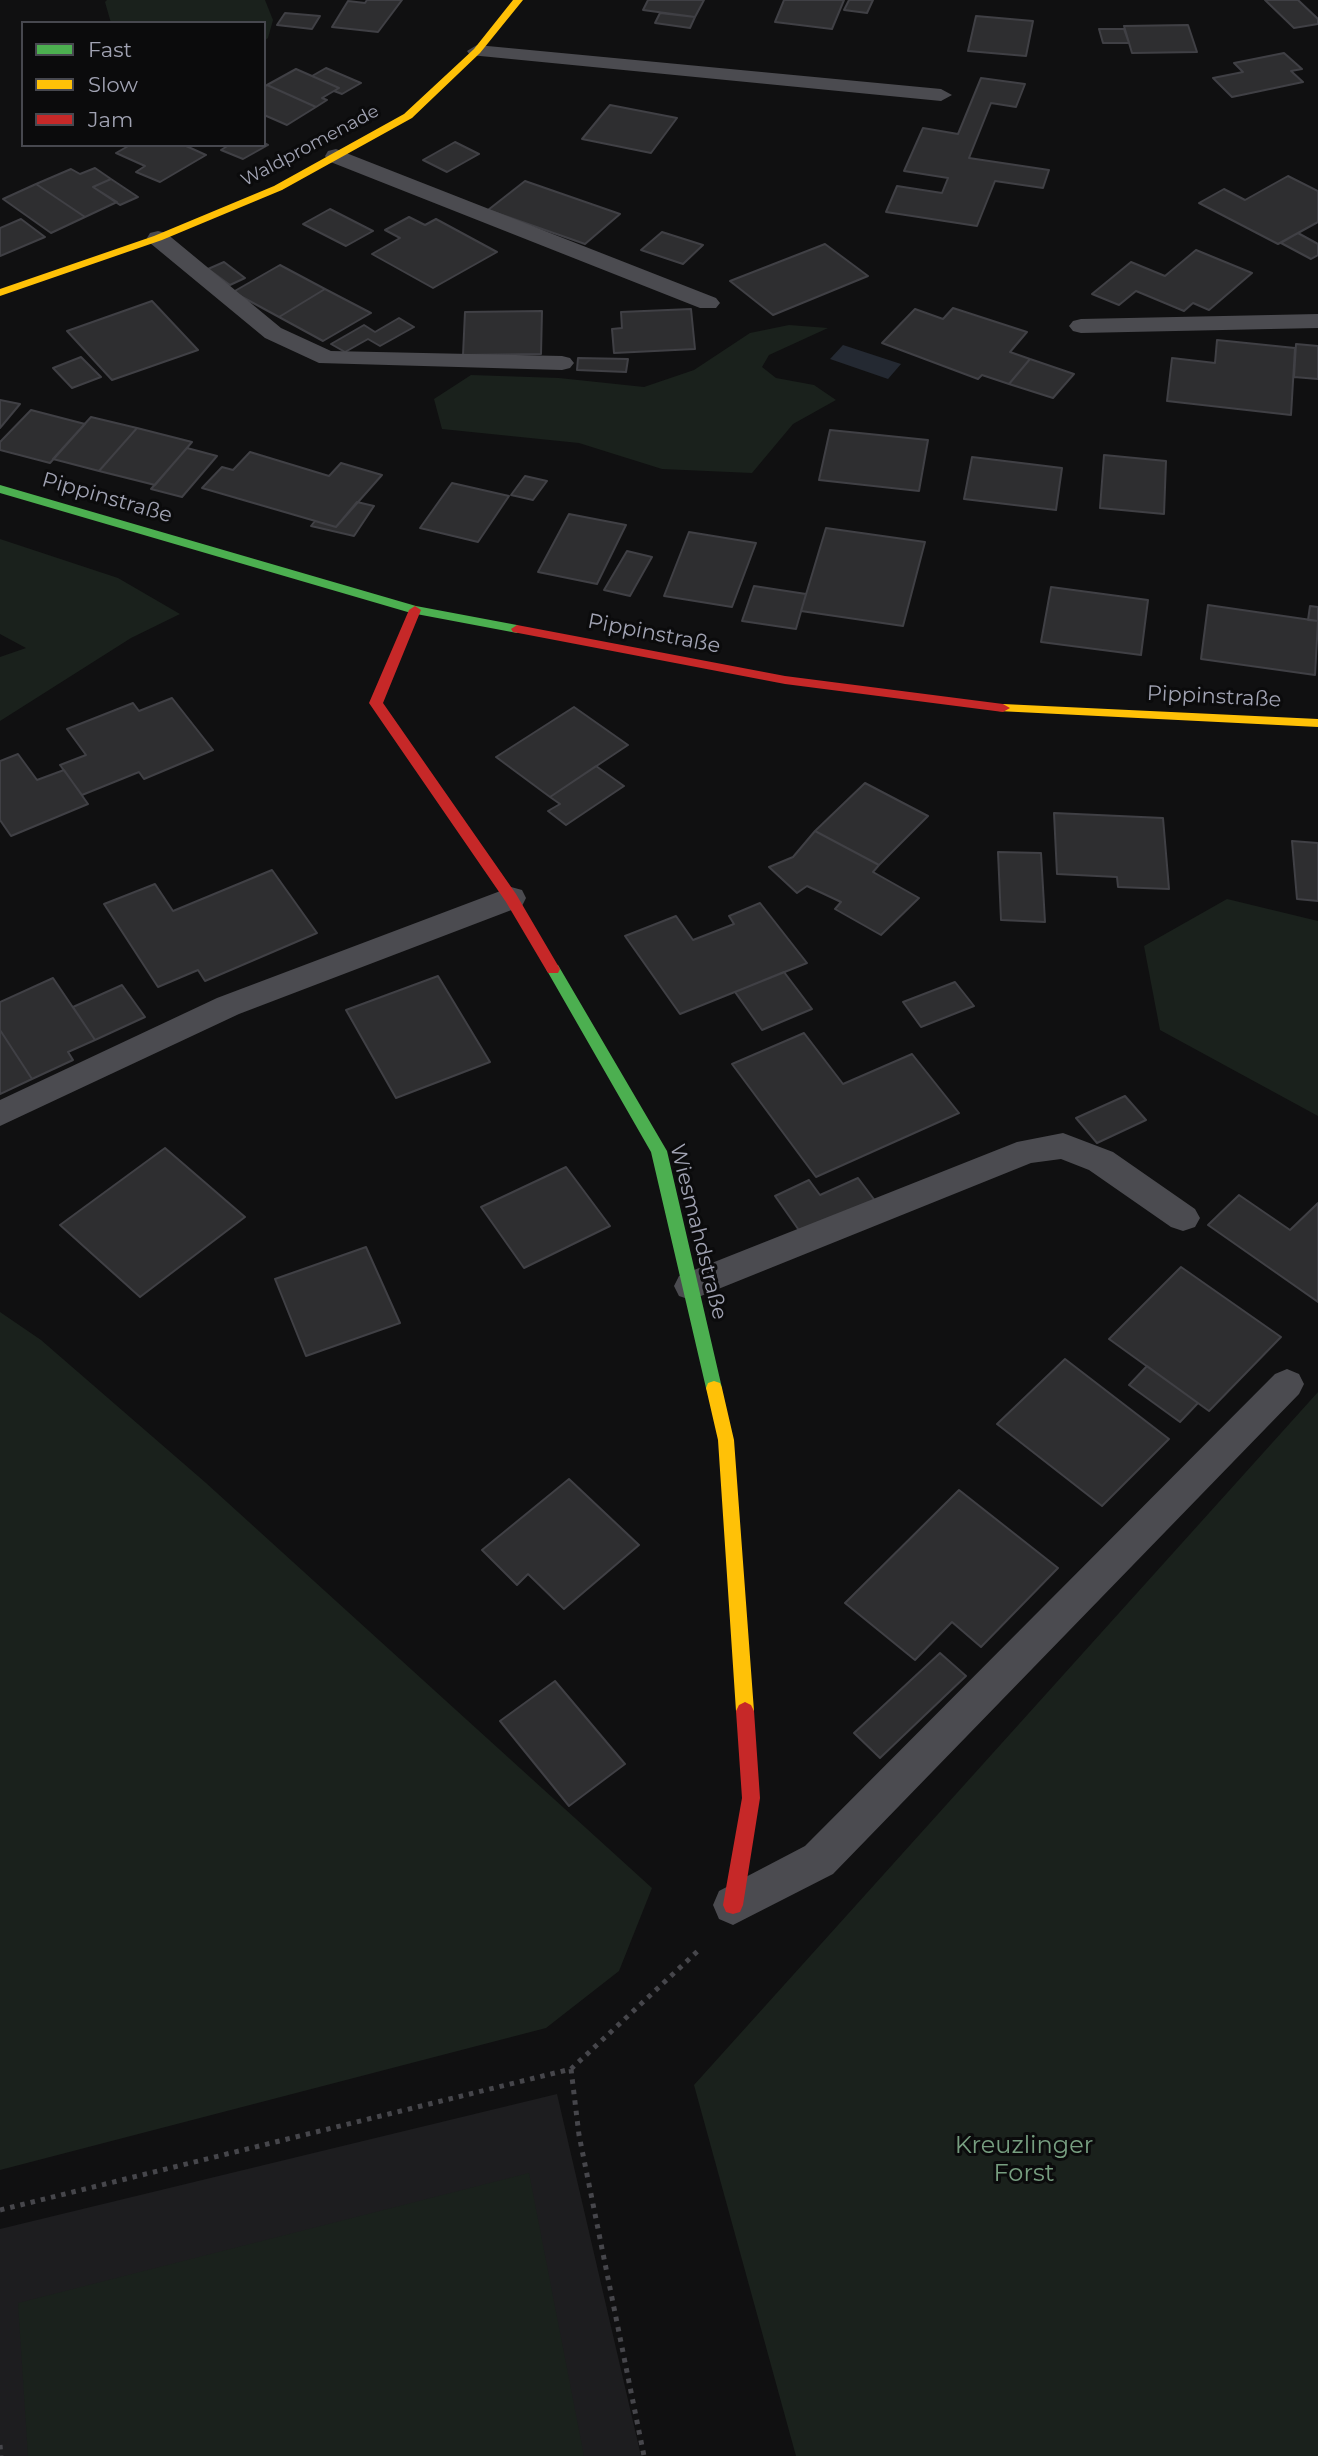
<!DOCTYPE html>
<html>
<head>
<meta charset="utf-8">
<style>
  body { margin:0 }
  #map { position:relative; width:1318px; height:2456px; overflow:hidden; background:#101011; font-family:Montserrat,sans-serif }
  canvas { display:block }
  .legend { position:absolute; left:21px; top:21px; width:245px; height:126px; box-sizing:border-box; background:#0b0b0c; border:2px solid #47484f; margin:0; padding:9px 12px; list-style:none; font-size:21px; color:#a1a3b3 }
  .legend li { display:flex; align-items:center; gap:14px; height:35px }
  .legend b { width:35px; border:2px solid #47484f }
</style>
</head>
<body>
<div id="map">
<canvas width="1318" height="2456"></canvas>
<ul class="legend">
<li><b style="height:9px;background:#4caf50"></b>Fast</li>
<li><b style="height:9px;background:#ffc107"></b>Slow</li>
<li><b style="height:9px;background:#c62828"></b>Jam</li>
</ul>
</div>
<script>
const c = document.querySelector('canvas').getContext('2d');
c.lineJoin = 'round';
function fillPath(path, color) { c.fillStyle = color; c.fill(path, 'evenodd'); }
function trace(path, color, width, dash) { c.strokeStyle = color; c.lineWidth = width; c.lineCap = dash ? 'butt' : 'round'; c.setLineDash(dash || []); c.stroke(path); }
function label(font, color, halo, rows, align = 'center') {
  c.font = font + ' Montserrat,sans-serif'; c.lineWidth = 6; c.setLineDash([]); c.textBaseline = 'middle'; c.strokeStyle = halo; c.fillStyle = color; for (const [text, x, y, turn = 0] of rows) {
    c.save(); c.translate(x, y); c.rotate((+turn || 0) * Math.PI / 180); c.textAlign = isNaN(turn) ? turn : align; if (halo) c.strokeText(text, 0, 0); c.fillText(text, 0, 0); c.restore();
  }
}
fillPath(new Path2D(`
  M557,2094L641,2456H0V2229Z`), '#1d1d1f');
fillPath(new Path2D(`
  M107,0H265L273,20L268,38L264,41V23H111L105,2Z
  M789,325L828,328L769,355L762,367L776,378L814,385L836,400L793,424L752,473L662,469L579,443L442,429L434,399L471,375L559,378L644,387L694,370L750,333Z
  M0,539L118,578L180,614L131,638L0,721V657L26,648L0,634Z
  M1227,899L1318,921V1116L1160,1030L1144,946Z
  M0,1312L41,1340L206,1483L652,1888L619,1971L546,2028L0,2170Z
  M1318,1392V2456H796L694,2085Z
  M529,2173L584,2456H28L18,2303Z`), '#1a211c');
fillPath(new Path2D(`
  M843,345L901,364L888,379L830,359Z`), '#242932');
const building = new Path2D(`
  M367,0H402L378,32L332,27L348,1L365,3Z
  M648,0H704L695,17L643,10Z
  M784,0H844L832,29L775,22Z
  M849,0H873L867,13L844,10Z
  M1265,0H1298L1318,19V24L1294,28Z
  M285,13L320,16L312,29L277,25Z
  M660,13L695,17L690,28L655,23Z
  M976,16L1033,21L1026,56L968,51Z
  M1188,25L1197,52L1132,53L1124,26Z
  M1099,29H1124L1129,43H1103Z
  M1284,53L1302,69L1291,71L1303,82L1232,97L1213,78L1243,72L1234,63Z
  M326,68L361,83L342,94L334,91L339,88L312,76Z
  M296,69L312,76L339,88L322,98L327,100L316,107L267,85Z
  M981,78L1025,84L1016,107L991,103L969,158L1049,170L1043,188L995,181L977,226L886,212L897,186L942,193L948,178L904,171L923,128L958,134Z
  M267,85L316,107L287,125L271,118L264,115V87Z
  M610,105L677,118L651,153L582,139Z
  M455,142L479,154L447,172L423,160Z
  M264,143L268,145L243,159L221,150L229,145Z
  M130,145H184L206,155L160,182L136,172L145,166L116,153Z
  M95,168L111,179L93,187L117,202L85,217L36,184L71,169L80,174Z
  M1288,176L1318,191V222L1278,244L1199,203L1224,189L1245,200Z
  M111,179L138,197L120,205L93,187Z
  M525,181L620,214L585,244L488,210Z
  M36,184L85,217L51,233L3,199Z
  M330,209L373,231L346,246L303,224Z
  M409,217L425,225L436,219L497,252L433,288L372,254L400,238L385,230Z
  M21,219L45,237L0,256V228Z
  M662,232L703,245L683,264L641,250Z
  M1298,233L1318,244V255L1311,259L1281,243Z
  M825,244L868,276L773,315L730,281Z
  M1196,250L1252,273L1209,310L1193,303L1184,311L1136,291L1119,305L1092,294L1131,262L1165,276Z
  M224,262L245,278L230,285L208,269Z
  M280,265L325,289L279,317L233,292Z
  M325,289L371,313L323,341L279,317Z
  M152,301L198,350L112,380L67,331Z
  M953,308L1027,332L1010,352L1030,359L1009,384L982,375L978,379L882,343L915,309L943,319Z
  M691,309L695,349L614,353L612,329L622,328L621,312Z
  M542,311L541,354L463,355L465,312Z
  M399,318L414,327L380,346L368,339L345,352L331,344L364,325L375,332Z
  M1217,340L1295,348L1291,415L1167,401L1172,358L1215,363Z
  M1296,344L1318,346V379L1294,377Z
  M81,357L101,377L72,388L53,368Z
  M578,358L628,359L626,372L577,370Z
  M1030,359L1074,374L1053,398L1009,384Z
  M0,400L20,404L0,428Z
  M31,410L85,424L50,463L0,450V442Z
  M91,417L137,428L99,471L53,459Z
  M137,428L192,442L155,485L99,471Z
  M830,430L928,440L919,491L819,480Z
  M187,448L217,456L182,497L151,489Z
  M250,452L329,476L341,463L382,475L336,527L202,488L222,467L233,470Z
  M1104,455L1166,461L1164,514L1100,508Z
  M972,457L1062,468L1056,510L964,499Z
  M525,476L547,481L533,500L511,495Z
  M452,483L509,496L478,542L420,528Z
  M357,502L374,506L354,536L311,526L315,521L336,527Z
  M569,514L626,525L597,584L538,572Z
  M826,528L925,542L903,626L801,611Z
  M689,532L756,543L732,607L664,596Z
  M627,551L652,557L630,596L604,590Z
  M754,586L806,594L796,629L742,621Z
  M1051,587L1148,600L1141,655L1041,642Z
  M1208,605L1318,621L1315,675L1201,659Z
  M1310,606L1318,607V621L1308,620Z
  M172,698L213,750L144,779L139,772L82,795L60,765L86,755L67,729L133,703L139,711Z
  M574,707L628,745L550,797L496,757Z
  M18,754L37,780L64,770L88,804L11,836L0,820V761Z
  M596,766L624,786L566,825L548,811L560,804L550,797Z
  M865,783L928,816L879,865L815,831Z
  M1054,813L1163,818L1169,889L1118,887L1117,877L1057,874Z
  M815,831L879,865L873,872L919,898L881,935L835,909L841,902L807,886L797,893L769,867L793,857Z
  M1292,841L1318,843V901L1297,899Z
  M998,852L1041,853L1045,922L1001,920Z
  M272,870L317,933L205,981L198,970L158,987L104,904L155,884L173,911Z
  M760,903L807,963L680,1014L625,936L676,916L693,940L734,924L729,916Z
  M784,972L812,1009L762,1030L735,992Z
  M438,976L490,1062L396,1098L346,1010Z
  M53,978L95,1040L68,1052L73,1060L32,1079L0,1030V1002Z
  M955,982L974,1006L921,1027L903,1002Z
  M122,985L145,1017L95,1040L73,1007Z
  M0,1030L32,1079L0,1094Z
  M804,1033L843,1084L912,1054L959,1113L816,1177L732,1064Z
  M1125,1096L1146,1120L1097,1143L1076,1118Z
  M165,1148L245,1217L140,1297L60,1225Z
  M566,1167L610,1226L524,1268L481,1207Z
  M858,1178L876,1202L803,1236L775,1196L809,1180L820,1195Z
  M1239,1195L1290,1230L1318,1203V1302L1208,1225Z
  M366,1247L400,1323L306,1356L275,1279Z
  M1181,1267L1281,1337L1209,1411L1109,1339Z
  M1065,1359L1169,1439L1102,1506L997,1424Z
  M1147,1366L1198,1403L1180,1422L1129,1385Z
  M569,1479L639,1545L564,1609L528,1574L517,1585L482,1550Z
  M959,1490L1058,1568L981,1647L952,1622L915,1660L845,1603Z
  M940,1653L966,1676L880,1758L854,1733Z
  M555,1681L625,1764L569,1806L500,1721Z`);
fillPath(building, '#2e2e30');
trace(building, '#404045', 2);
trace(new Path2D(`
  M571,2069L579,2135L644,2456
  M0,2210L571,2069L701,1948
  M0,2445L1,2456`), '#46464b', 5, [4.5, 6]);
fillPath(new Path2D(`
  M477,45L941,89L952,95L941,101L470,55L467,51Z
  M336,149L716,298L720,303L716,308H700L328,161L325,156L328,151Z
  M158,231L166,233L281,328L331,351L562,356L570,358L574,363L570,368L562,370L319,363L265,338L150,243L147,238L150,233Z
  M1318,314V328L1081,333L1073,331L1069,326L1073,321L1081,319Z
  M511,887L522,890L526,898L522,906L239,1014L0,1126V1100L217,998Z
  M1063,1133L1113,1152L1195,1209L1200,1218L1195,1227L1183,1231L1171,1227L1089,1170L1061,1159L1031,1163L691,1300L679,1296L674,1286L679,1276L1017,1142Z
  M1287,1369L1299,1374L1304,1384L1299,1394L833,1874L733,1925L719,1919L713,1905L719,1891L805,1846L1275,1374Z`), '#4b4b50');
fillPath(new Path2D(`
  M0,485L416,606L517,625L523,629L517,633L411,613L0,493Z
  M553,964L558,965L667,1151L722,1388L720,1393L714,1395L708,1393L706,1388L651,1152L546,969Z`), '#4caf50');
fillPath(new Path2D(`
  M513,0H523L480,53L412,118L282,190L162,240L0,296V289L154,236L274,186L404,114L474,49Z
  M1003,704L1318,719V727L998,711L996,708Z
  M714,1381L720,1383L722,1388L734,1440L754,1711L751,1717L745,1720L739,1717L736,1711L718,1440L706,1388L708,1383Z`), '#ffc107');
fillPath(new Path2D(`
  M415,606L421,610L383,703L516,894L560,969L558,973H548L506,902L369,703L409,610Z
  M517,625L785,676L1003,704L1010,708L1003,712L785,684L513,632L511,629Z
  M745,1702L751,1705L754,1711L760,1798L743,1905L740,1912L733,1914L726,1912L723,1905L742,1798L736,1711L739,1705Z`), '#c62828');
label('18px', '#a1a3b3', '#0b0b0c', [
  ["Waldpromenade",310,146,-28]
]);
label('21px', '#a1a3b3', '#0b0b0c', [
  ["Pippinstraße",107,498,16],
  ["Pippinstraße",654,634,11],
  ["Pippinstraße",1214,697,3],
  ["Wiesmahdstraße",698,1232,76]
]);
label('24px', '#779e80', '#0b0b0c', [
  ["Kreuzlinger",1024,2146],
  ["Forst",1024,2174]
]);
</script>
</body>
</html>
